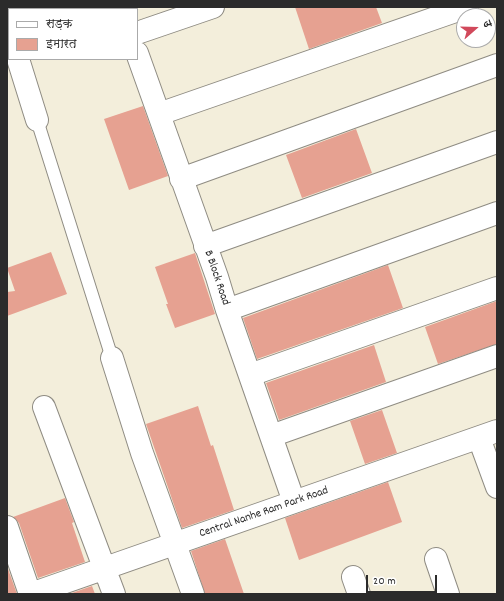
<!DOCTYPE html>
<html>
<head>
<meta charset="utf-8">
<style>
  body { margin:0 }
  #map { position:relative; width:504px; height:601px; overflow:hidden; background:#f3eedb; font-family:Dekko,"Playpen Sans Deva",sans-serif }
  canvas { display:block }
  .frame { position:absolute; inset:0; border:8px solid #2b2b2b; pointer-events:none }
  .legend { position:absolute; left:8px; top:8px; width:130px; height:52px; box-sizing:border-box; background:#fff; border:1px solid #aaa; margin:0; padding:5px 7px; list-style:none; font-size:12px; color:#2b2b2b }
  .legend li { display:flex; align-items:center; gap:8px; height:20px }
  .legend b { width:20px; border:1px solid #aaa }
  .north { position:absolute; left:456px; top:8px; width:40px; height:40px; box-sizing:border-box; background:#fff; border:1px solid #aaa; border-radius:50%; rotate:70deg; font-size:11px; font-weight:700; line-height:16px; text-align:center; color:#2b2b2b }
  .north::after { content:''; display:block; margin:auto; width:14px; height:18px; background:#d1495b; clip-path:polygon(50% 0,100% 100%,50% 72%,0 100%) }
  .scale { position:absolute; left:366px; top:575px; width:71px; height:18px; box-sizing:border-box; border:2px solid #2b2b2b; border-top:0; padding-left:5px; font-size:12px; line-height:14px; white-space:nowrap; color:#2b2b2b; -webkit-text-stroke:3px #fff; paint-order:stroke }
</style>
</head>
<body>
<div id="map">
<canvas width="504" height="601"></canvas>
<div class="frame"></div>
<ul class="legend">
<li><b style="height:5px;background:#fff"></b>सड़क</li>
<li><b style="height:11px;background:#e6a191"></b>इमारत</li>
</ul>
<div class="north">उ</div>
<div class="scale">20 m</div>
</div>
<script>
const c = document.querySelector('canvas').getContext('2d');
c.lineJoin = 'round';
function fillPath(path, color) { c.fillStyle = color; c.fill(path, 'evenodd'); }
function trace(path, color, width, dash) { c.strokeStyle = color; c.lineWidth = width; c.lineCap = dash ? 'butt' : 'round'; c.setLineDash(dash || []); c.stroke(path); }
function label(font, color, halo, rows, align = 'center') {
  c.font = font + ' Dekko,sans-serif'; c.lineWidth = 4; c.setLineDash([]); c.textBaseline = 'middle'; c.strokeStyle = halo; c.fillStyle = color; for (const [text, x, y, turn = 0] of rows) {
    c.save(); c.translate(x, y); c.rotate((+turn || 0) * Math.PI / 180); c.textAlign = isNaN(turn) ? turn : align; if (halo) c.strokeText(text, 0, 0); c.fillText(text, 0, 0); c.restore();
  }
}
fillPath(new Path2D(`
  M295,7H376L382,23L309,49Z
  M143,106L168,176L129,190L104,119Z
  M356,129L372,173L302,198L286,155Z
  M51,252L67,294L7,316V292L15,291L7,268Z
  M195,253L215,314L175,328L166,304H168L155,267Z
  M388,265L403,308L257,359L243,318Z
  M497,301V344L438,364L425,327Z
  M374,345L386,382L279,420L266,383Z
  M198,406L211,446L213,445L234,510L182,528L146,424Z
  M382,410L397,453L365,464L350,421Z
  M388,482L402,522L299,560L285,518Z
  M65,498L74,522L72,523L85,562L38,578L19,523L13,517Z
  M225,539L244,594H205L191,551Z
  M7,566L17,594H7Z
  M92,586L95,594H69Z`), '#e6a191');
const lane = new Path2D(`
  M37,120L112,358`);
const street = new Path2D(`
  M121,7L122,9
  M7,23L9,30
  M137,33L213,7
  M137,53L217,277L227,310L294,502
  M18,59L37,120
  M159,114L467,7
  M181,179L497,65
  M205,246L497,142
  M227,310L497,213
  M112,358L142,453L193,594
  M250,375L497,288
  M44,407L114,594
  M271,436L497,356
  M479,438L497,487
  M7,527L30,594
  M436,559L448,594
  M353,577L359,594
  M31,594L497,431`);
trace(lane, '#8f8c83', 14);
trace(street, '#8f8c83', 24);
trace(lane, '#fff', 12);
trace(street, '#fff', 22);
label('12px', '#2b2b2b', '#fff', [
  ["B Block Road",216,278,71],
  ["Central Nanhe Ram Park Road",264,513,-19]
]);
</script>
</body>
</html>
